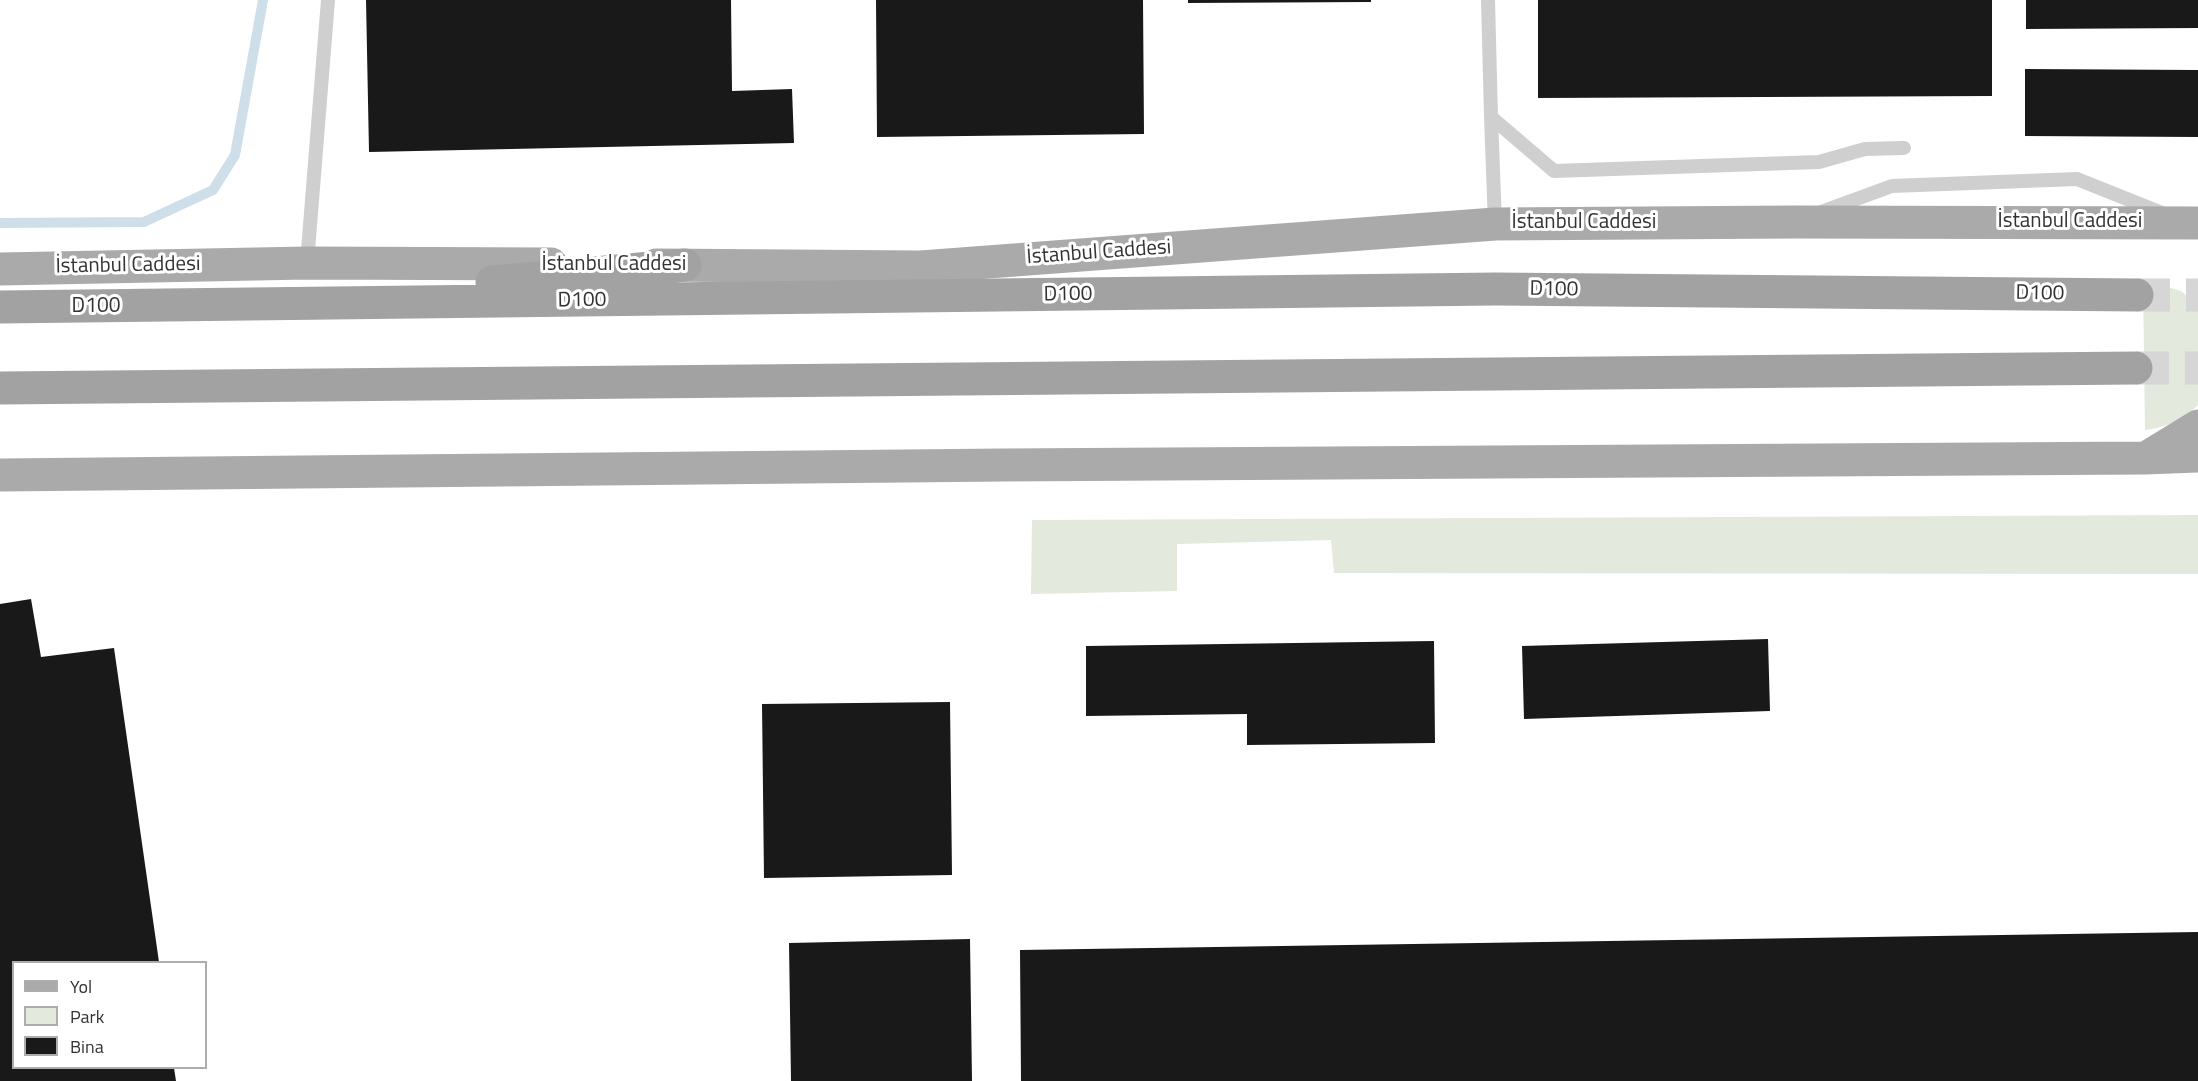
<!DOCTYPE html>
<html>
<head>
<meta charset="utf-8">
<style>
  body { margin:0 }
  #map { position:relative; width:2198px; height:1081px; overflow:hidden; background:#fff; font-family:"Titillium Web",sans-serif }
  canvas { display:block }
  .legend { position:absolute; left:12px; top:961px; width:195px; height:108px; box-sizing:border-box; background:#fff; border:2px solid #adadad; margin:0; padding:8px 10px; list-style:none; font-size:18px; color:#323232 }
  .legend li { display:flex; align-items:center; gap:12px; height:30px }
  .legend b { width:30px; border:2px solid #adadad }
</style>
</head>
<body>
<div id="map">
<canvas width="2198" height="1081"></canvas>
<ul class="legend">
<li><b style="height:8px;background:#aaa"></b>Yol</li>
<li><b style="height:16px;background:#e3e9dc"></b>Park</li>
<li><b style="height:16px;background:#191919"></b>Bina</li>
</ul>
</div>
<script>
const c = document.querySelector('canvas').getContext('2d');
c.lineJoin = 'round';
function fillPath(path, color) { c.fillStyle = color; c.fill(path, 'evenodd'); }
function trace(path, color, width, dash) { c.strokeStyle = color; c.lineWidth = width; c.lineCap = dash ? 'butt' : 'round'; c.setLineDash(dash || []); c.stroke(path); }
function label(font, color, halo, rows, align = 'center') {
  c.font = font + ' "Titillium Web",sans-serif'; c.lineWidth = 6; c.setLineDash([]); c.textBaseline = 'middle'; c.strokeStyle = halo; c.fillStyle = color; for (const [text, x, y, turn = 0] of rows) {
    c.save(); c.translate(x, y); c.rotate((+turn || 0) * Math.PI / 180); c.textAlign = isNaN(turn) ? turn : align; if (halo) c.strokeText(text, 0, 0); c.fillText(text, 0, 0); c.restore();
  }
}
fillPath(new Path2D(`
  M2143,280L2181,291L2198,305V405C2182,421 2167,427 2145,430Z
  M2198,515V574L1334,573L1331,540L1177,544V591L1031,594L1032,520Z`), '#e3e9dc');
trace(new Path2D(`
  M0,223L144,222L213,190L235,155L263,0`), '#cedfe9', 10);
fillPath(new Path2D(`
  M366,0H731L732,91L792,89L794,143L369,152Z
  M876,0H1143L1144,134L877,137Z
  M1188,0H1371V2L1188,3Z
  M1538,0H1992V96L1538,98Z
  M2026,0H2198V28L2026,29Z
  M2025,69L2198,70V137L2025,136Z
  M31,599L41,657L114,648L159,962H14V1068H174L176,1081H0V604Z
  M1768,639L1770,711L1524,719L1522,646Z
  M1434,641L1435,743L1247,745V714L1086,716V646Z
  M950,702L952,875L764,878L762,704Z
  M2198,932V1081H1021L1020,950Z
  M970,939L972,1081H791L789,943Z`), '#191919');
trace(new Path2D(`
  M2137,295H2198
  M2136,368H2198`), '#d6d6d6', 33, [33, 16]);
trace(new Path2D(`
  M1488,0L1491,117L1554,171L1819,162L1865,149L1904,148
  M1491,117L1495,224
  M1821,212L1892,186L2077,179L2162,213
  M307,263L328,0`), '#cfcfcf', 14);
trace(new Path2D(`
  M656,265L921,267L1495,224L1793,222L2198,223
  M0,269L307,263L551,264
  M2149,456L2198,426
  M0,475L1004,465L2145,458L2198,456`), '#aaa', 33);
trace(new Path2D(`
  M492,282L685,265
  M0,307L1496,289L2137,295
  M0,388L2136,368`), '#a2a2a2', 33);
label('21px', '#323232', '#fff', [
  ["İstanbul Caddesi",2070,222],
  ["İstanbul Caddesi",1584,223],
  ["İstanbul Caddesi",1099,253,-4],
  ["İstanbul Caddesi",614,265],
  ["İstanbul Caddesi",128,266,-1],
  ["D100",1554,290,1],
  ["D100",2040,294,1],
  ["D100",1068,295,-1],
  ["D100",582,301,-1],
  ["D100",96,307]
]);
</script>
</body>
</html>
